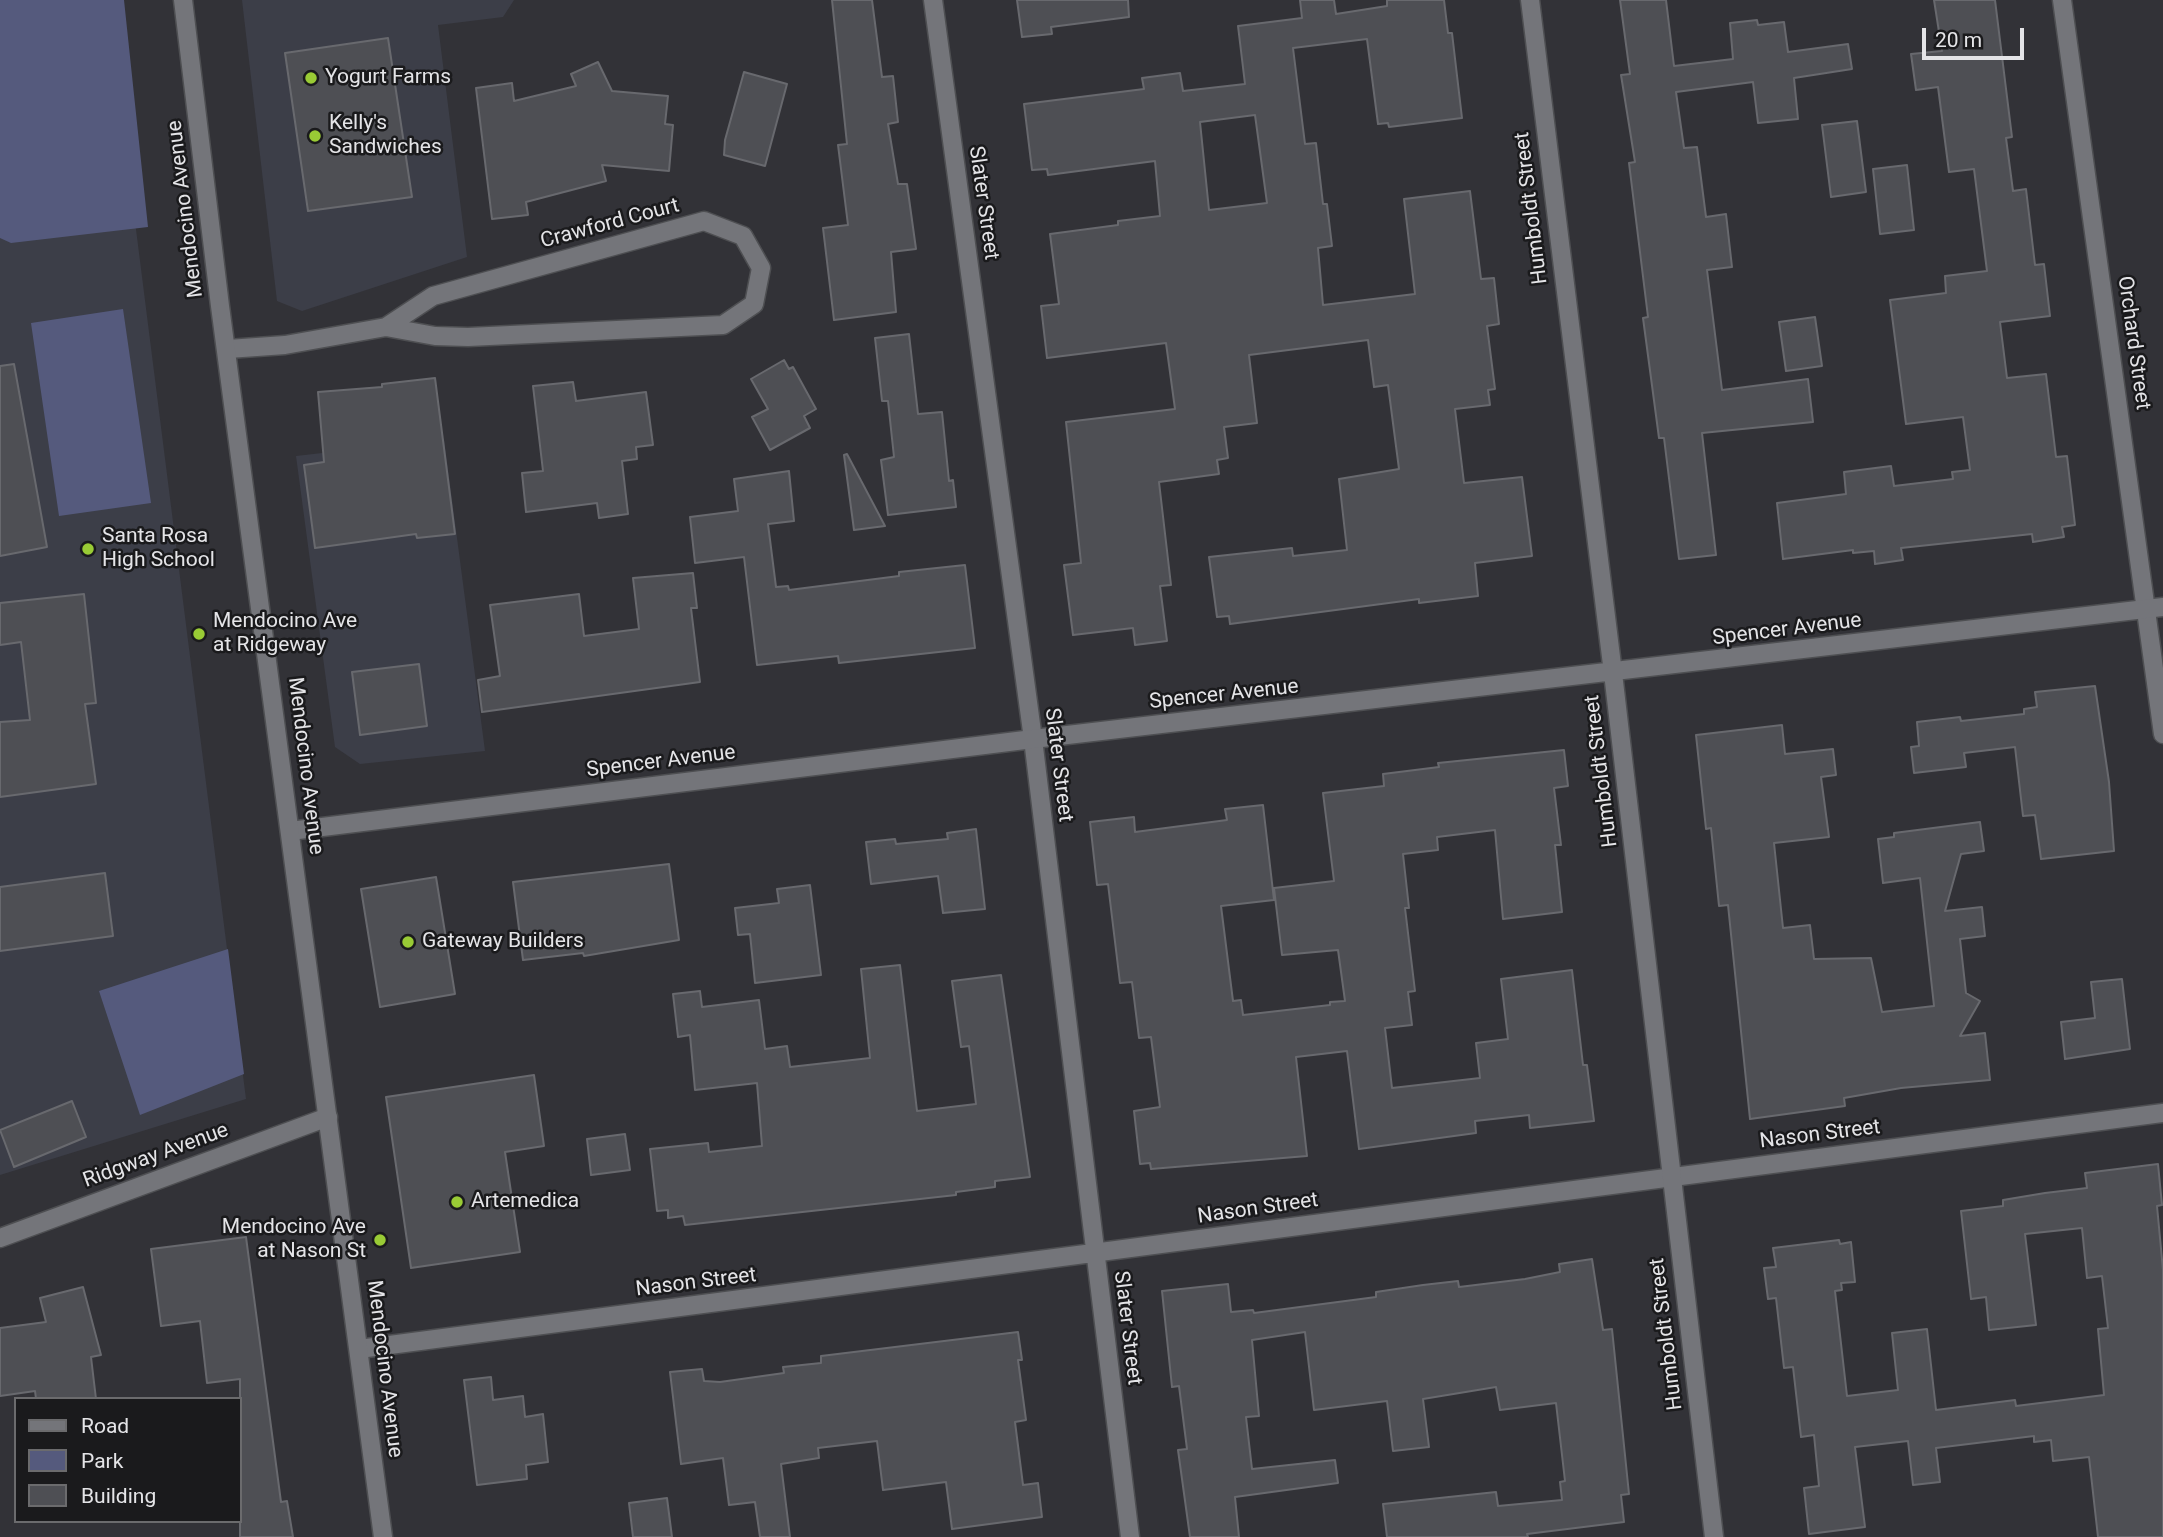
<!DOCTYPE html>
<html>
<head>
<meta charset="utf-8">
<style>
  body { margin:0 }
  #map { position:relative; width:2163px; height:1537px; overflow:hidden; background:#323237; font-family:Roboto,sans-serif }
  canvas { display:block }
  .legend { position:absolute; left:14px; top:1397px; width:228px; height:126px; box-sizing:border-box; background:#1a1a1c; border:2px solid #6b6b6d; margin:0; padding:9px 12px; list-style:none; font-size:21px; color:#e4e4e7 }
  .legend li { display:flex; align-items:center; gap:14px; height:35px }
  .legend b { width:35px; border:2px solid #6b6b6d }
  .scale { position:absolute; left:1922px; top:28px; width:102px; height:32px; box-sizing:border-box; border:4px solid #e4e4e7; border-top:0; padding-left:9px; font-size:21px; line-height:24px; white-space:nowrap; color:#e4e4e7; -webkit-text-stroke:5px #1a1a1c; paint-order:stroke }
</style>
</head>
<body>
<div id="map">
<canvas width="2163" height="1537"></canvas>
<ul class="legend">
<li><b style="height:9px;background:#74757a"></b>Road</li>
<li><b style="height:19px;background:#555a7d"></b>Park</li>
<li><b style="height:19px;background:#4e4f54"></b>Building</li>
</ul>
<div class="scale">20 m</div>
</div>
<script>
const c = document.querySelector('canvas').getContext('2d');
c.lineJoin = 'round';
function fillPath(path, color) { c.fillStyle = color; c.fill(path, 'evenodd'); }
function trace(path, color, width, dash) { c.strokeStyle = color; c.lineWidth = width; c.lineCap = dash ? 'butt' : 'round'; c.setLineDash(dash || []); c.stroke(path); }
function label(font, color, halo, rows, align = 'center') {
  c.font = font + ' Roboto,sans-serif'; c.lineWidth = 5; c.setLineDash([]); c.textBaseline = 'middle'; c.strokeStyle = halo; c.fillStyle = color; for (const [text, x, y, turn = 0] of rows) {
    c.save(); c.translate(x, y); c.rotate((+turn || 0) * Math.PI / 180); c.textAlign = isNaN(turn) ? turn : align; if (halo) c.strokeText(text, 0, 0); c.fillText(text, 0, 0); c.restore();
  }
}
fillPath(new Path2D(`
  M0,0H107L246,1099L0,1175Z
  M242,0H514L503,17L438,25L467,257L302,311L277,301Z
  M444,439L485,751L360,764L335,747L296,456Z`), '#3c3e48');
fillPath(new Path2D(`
  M0,0H124L148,227L11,243L0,238Z
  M123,309L151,503L59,516L31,323Z
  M228,949L244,1074L140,1115L99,991Z`), '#555a7d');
const building = new Path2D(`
  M832,0H872L882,77L893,76L898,122L888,124L898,184H907L916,249L891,252L896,312L834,320L823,228L848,225L838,145L847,144Z
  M1017,0H1128L1129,17L1051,27L1052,34L1022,37Z
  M1300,0H1334L1336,14L1387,6V0H1444L1448,33H1452L1462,118L1389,127L1388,123L1378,124L1367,39L1293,48L1305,144L1316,143L1323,204H1327L1332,246L1318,248L1323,305L1415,294L1404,199L1470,191L1481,279L1494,278L1499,324L1487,326L1495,389L1488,390L1490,405L1455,409L1464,483L1522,477L1532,556L1475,563L1478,596L1419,603V599L1230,624L1229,616L1217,617L1209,557L1292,548L1293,556L1347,550L1339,479L1399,469L1388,385L1374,387L1368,340L1249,355L1257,423L1224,427L1228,458L1217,460L1219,474L1159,482L1171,585L1160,586L1167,641L1135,645L1133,628L1073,635L1064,565L1081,563L1066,422L1175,409L1166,343L1047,358L1041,306L1059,304L1050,234L1118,225V221L1160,216L1155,161L1048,175L1047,169L1032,170L1024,104L1144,89L1142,78L1180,73L1183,91L1245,84L1238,26L1302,18ZM1255,115L1267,203L1209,210L1200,122Z
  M1620,0H1666L1674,66L1733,59L1730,23L1757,20L1758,25L1784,22L1788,52L1848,44L1852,69L1794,78L1798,119L1758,123L1753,82L1676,92L1684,148L1697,147L1706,217L1726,214L1732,267L1707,270L1722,390L1808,379L1813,422L1702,433L1716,555L1679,559L1664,438H1659L1643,318L1648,317L1629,163L1635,162L1621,75L1630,74Z
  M1934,0H1995L2012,137L2006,138L2013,191L2026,189L2035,265L2044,264L2050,316L2000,322L2007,378L2046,374L2056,457L2067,456L2075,525L2062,527L2064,537L2033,542L2032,534L1901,548L1903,560L1875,564L1874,551L1853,553V550L1783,559L1777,503L1846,494L1844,472L1891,466L1894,486L1953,479L1952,472L1970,470L1963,417L1906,424L1890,300L1946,293L1945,276L1987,271L1974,169L1949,172L1938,87L1916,90L1911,54L1942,51Z
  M388,38L412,197L308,211L285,53Z
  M598,62L612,91L668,96L665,124L673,125L669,171L602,165L606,181L526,202L528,215L492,219L476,88L512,83L514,101L576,86L571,74Z
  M744,72L787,84L765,166L724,155L725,140Z
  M1857,121L1866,192L1831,197L1822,125Z
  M1907,165L1914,230L1880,234L1873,169Z
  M1815,317L1822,366L1786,371L1779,322Z
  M909,334L918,414L942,412L949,481L953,480L956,507L888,515L881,460L894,457L888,401H882L875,338Z
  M784,360L789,369L793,367L816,409L804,416L810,428L770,450L752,417L768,409L751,379Z
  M14,364L47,547L0,556V366Z
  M435,378L455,534L417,538L416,534L315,548L304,465L324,462L318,392L382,387V384Z
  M573,382L576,401L646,392L653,445L636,447L637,459L622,461L628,514L599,518L597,503L526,512L522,473L543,471L533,386Z
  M847,454L885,526L854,530L844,455Z
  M789,471L794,521L768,524L776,587L788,586L789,590L899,576V572L965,565L975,648L839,663L838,656L757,665L744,557L695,563L690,517L738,511L734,479Z
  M693,573L697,608H691L700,682L482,712L478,680L500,676L490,605L579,594L584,636L639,629L633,578Z
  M84,594L96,703L85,704L96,784L0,797V722L30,720L21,642L0,645V603Z
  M419,664L427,726L360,735L352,672Z
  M2095,686L2109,782L2114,851L2041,859L2035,815L2023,816L2015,747L1964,753L1966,767L1914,773L1911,747L1919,746L1917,722L1960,717L1961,721L2024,714V709L2037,707L2035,692Z
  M1782,725L1785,754L1833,749L1836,775L1821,777L1829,837L1774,843L1783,928L1810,925L1814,959L1871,958L1882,1012L1934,1006L1920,878L1883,883L1878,839L1894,837V833L1980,822L1984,851L1961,854L1945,911L1982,907L1985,936L1960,939L1966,993L1980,1001L1960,1036L1985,1033L1990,1080L1901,1088L1844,1098L1845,1106L1750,1119L1728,905L1719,906L1711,828L1706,829L1696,735Z
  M1564,750L1568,786L1554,788L1561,845H1555L1562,912L1503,919L1495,830L1437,837L1438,850L1403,854L1409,908H1405L1415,991L1408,992L1412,1025L1385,1028L1392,1088L1480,1078L1476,1043L1508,1039L1501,979L1572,970L1583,1065H1587L1594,1121L1530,1128L1529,1115L1475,1121L1476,1133L1359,1149L1347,1051L1296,1057L1307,1156L1151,1169L1150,1163L1140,1164L1134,1111L1160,1107L1151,1037L1139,1038L1132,982L1120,983L1108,884L1097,885L1090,822L1134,817L1135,832L1227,820L1225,809L1263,805L1274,900L1221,906L1233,1001L1241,1000L1243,1015L1330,1005V1002L1345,1001L1338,950L1282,955L1274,888L1334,881L1323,793L1384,786L1383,774L1439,767L1438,763Z
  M976,829L985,909L943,913L938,876L871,884L866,842L895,839L896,844L948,839L947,833Z
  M669,864L679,940L584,956L583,953L523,960L513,882Z
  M105,873L113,936L0,951V887Z
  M436,877L455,994L380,1007L361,889Z
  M810,885L821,975L755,983L750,934L738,935L735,908L779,903L777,889Z
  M900,965L917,1111L976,1104L969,1046L961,1047L952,981L1001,975L1030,1177L995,1181V1187L956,1192V1195L685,1225L683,1216L668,1218V1210L657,1211L650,1149L708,1143L709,1152L762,1146L757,1083L695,1090L690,1035L678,1037L673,994L700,991L702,1007L759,1000L765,1049L787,1046L790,1067L870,1058L861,969Z
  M2122,979L2130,1049L2065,1059L2061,1022L2095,1018L2091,982Z
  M534,1075L544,1146L505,1152L520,1252L411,1268L386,1097Z
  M72,1101L86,1137L14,1167L0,1130Z
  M625,1134L630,1170L591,1175L587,1139Z
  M2158,1164L2162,1205L2157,1206L2163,1270V1537H2098L2089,1457L2053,1461L2051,1440L2034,1442V1436L1936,1448L1940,1482L1913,1485L1908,1441L1855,1447L1865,1527L1809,1534L1804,1488L1819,1486L1814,1435L1801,1437L1793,1367L1784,1368L1776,1298L1768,1299L1764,1268L1776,1267L1773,1248L1839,1240L1840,1244L1851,1242L1855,1282L1841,1283L1842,1290L1835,1291L1847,1396L1898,1390L1892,1333L1927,1329L1936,1410L2015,1400L2016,1406L2104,1395L2098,1329L2108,1328L2102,1276L2087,1278L2082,1228L2025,1234L2036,1325L1989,1330L1986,1297L1971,1299L1961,1211L2003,1206V1200L2045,1193L2087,1188L2085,1173Z
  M246,1237L281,1502L287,1501L293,1537H240V1379L207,1383L200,1321L161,1326L151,1249Z
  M1592,1259L1603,1330L1612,1329L1629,1494L1621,1495L1624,1522L1527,1534L1528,1537H1387L1383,1504L1496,1492L1498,1506L1562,1500L1560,1482L1565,1481L1556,1403L1500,1410L1496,1387L1423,1399L1429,1447L1393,1451L1387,1401L1314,1410L1305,1332L1252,1340L1259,1416L1246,1417L1252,1469L1335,1460L1338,1483L1235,1497L1239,1537H1190L1178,1450L1187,1449L1179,1386L1172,1387L1162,1291L1228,1284L1231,1312L1253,1310L1254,1313L1376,1297V1292L1423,1285L1458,1281L1459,1287L1525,1279L1560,1272L1559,1264Z
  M83,1287L101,1355L91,1357L96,1399H36L35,1391L0,1396V1328L46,1322L40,1298Z
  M1018,1332L1022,1360H1018L1026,1420L1015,1422L1023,1485L1038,1483L1042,1517L952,1529L946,1482L883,1490L877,1441L818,1448L819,1458L781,1464L790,1537H760L755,1502L729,1505L723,1458L681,1464L670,1372L702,1369L704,1381L720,1382L784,1373L783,1367L821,1363V1356Z
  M491,1377L493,1400L523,1396L525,1417L543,1414L548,1462L526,1465L527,1479L477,1485L464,1380Z
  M667,1498L672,1537H633L629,1503Z`);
fillPath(building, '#4e4f54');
trace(building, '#68696e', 2);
const minor = new Path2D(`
  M933,0L1033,739L1130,1537
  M2062,0L2163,734
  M228,349L285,345L386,327L435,336L468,337L723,325L754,304L761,268L743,236L704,221L433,296L386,327
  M0,1238L328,1117
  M359,1349L2163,1113`);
const tertiary = new Path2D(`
  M1530,0L1613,673L1714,1537
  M290,831L1033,739L2163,607`);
const secondary = new Path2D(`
  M183,0L220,306L383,1537`);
trace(minor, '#4e4f52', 21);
trace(tertiary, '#4e4f52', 21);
trace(secondary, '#4e4f52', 21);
trace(minor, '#74757a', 18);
trace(tertiary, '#74757a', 18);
trace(secondary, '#74757a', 18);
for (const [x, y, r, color] of [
  [311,78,7,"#99cb35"],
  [315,136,7,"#99cb35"],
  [88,549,7,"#99cb35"],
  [199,634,7,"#99cb35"],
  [408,942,7,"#99cb35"],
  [457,1202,7,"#99cb35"],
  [380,1240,7,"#99cb35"]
]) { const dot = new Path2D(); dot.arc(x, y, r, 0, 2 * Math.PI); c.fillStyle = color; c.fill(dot); trace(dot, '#1a1a1c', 2.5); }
label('21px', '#e4e4e7', '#1a1a1c', [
  ["Yogurt Farms",325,78],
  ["Kelly's",329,124],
  ["Sandwiches",329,148],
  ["Santa Rosa",102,537],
  ["High School",102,561],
  ["Mendocino Ave",213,622],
  ["at Ridgeway",213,646],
  ["Gateway Builders",422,942],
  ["Artemedica",471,1202],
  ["Mendocino Ave",366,1228,"right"],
  ["at Nason St",366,1252,"right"]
], 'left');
label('21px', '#e4e4e7', '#1a1a1c', [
  ["Slater Street",983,203,82],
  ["Humboldt Street",1532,208,-97],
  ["Mendocino Avenue",186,209,-97],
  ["Crawford Court",610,224,-15],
  ["Orchard Street",2133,343,82],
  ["Spencer Avenue",1787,630,-7],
  ["Spencer Avenue",1224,695,-6],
  ["Spencer Avenue",661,762,-7],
  ["Slater Street",1058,765,83],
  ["Mendocino Avenue",305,766,83],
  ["Humboldt Street",1602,771,-97],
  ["Nason Street",1820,1135,-7],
  ["Ridgway Avenue",156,1156,-20],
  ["Nason Street",1258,1209,-8],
  ["Nason Street",696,1283,-7],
  ["Slater Street",1127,1328,83],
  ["Humboldt Street",1667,1334,-97],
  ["Mendocino Avenue",384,1369,83]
]);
</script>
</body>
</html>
